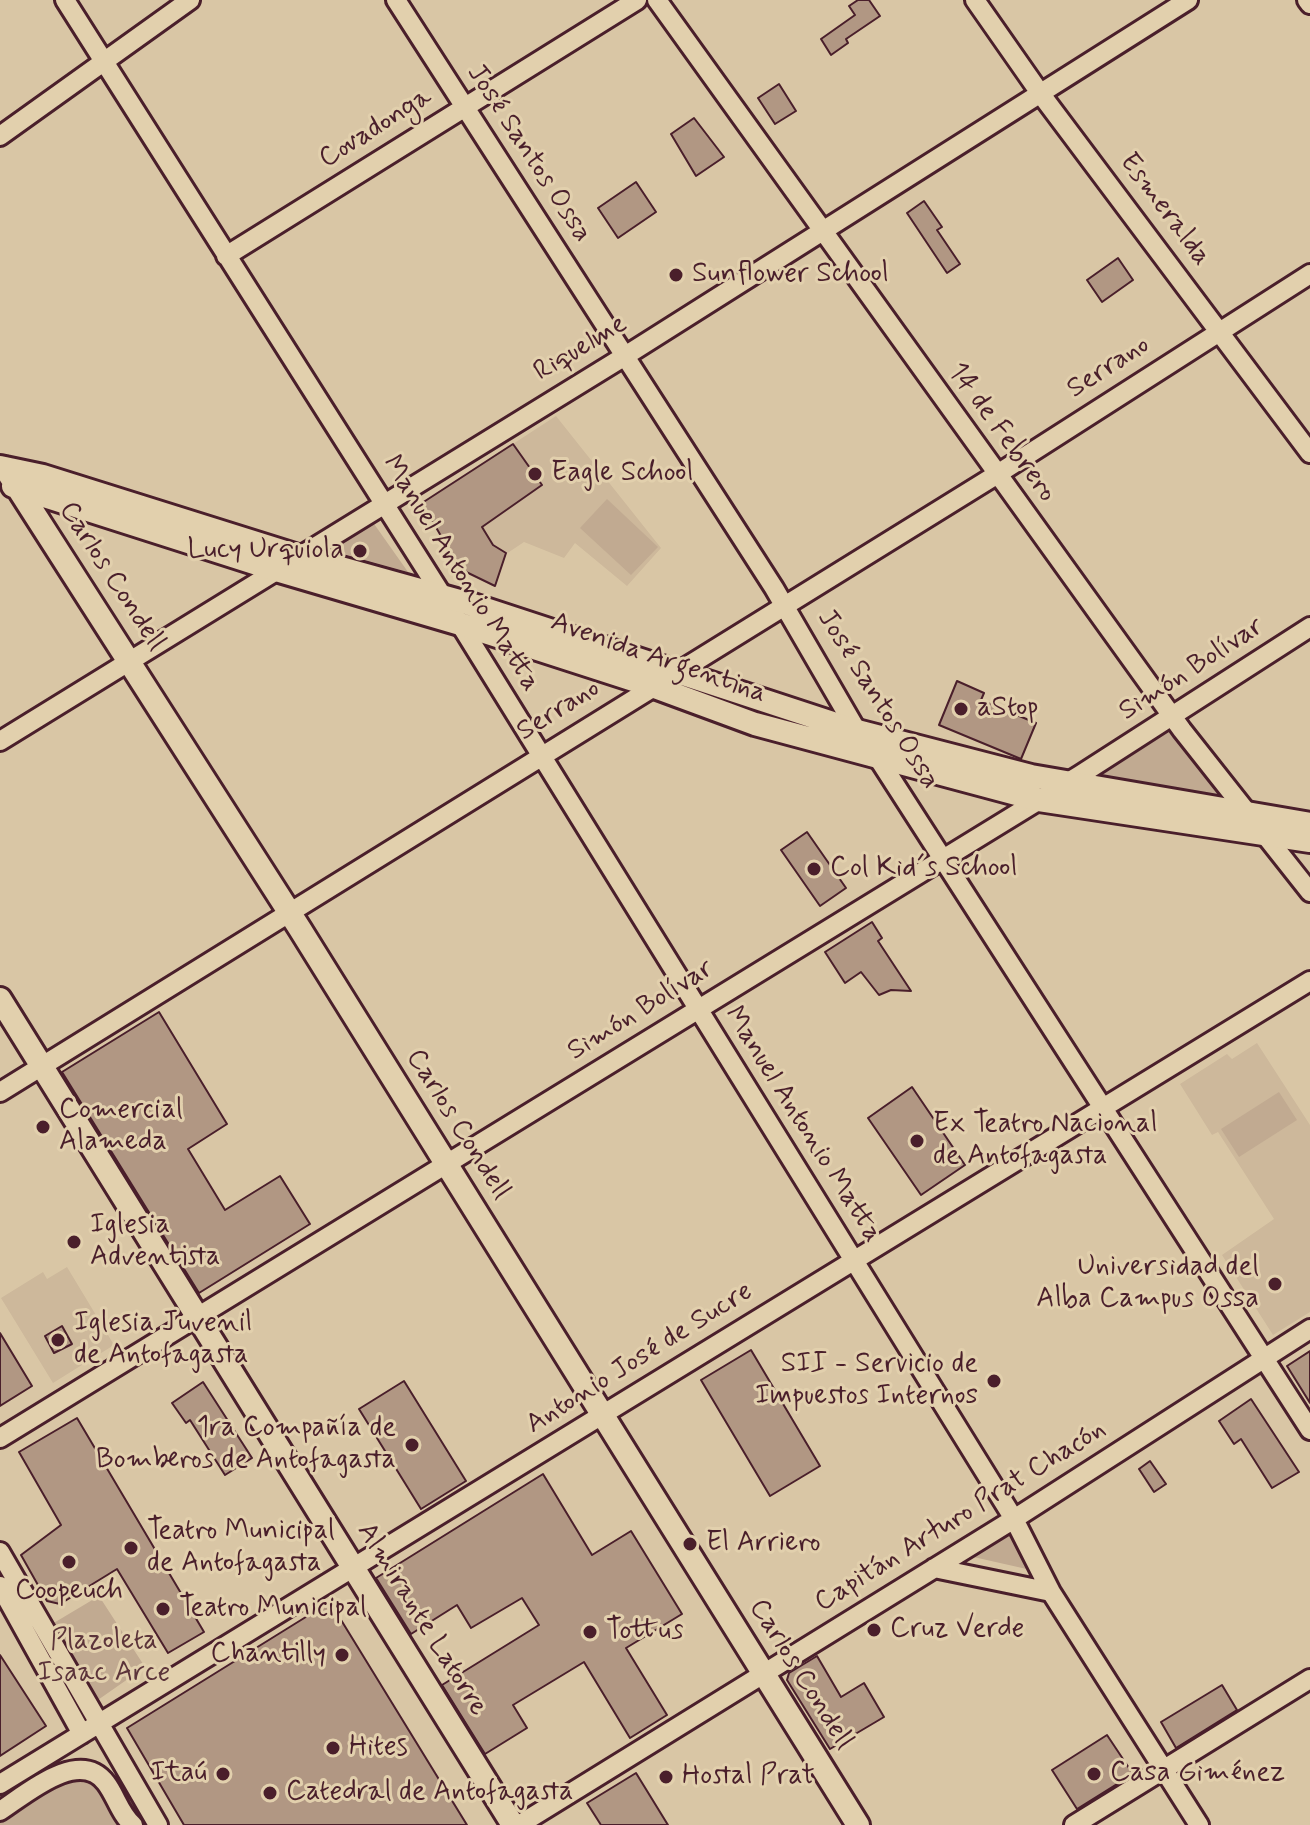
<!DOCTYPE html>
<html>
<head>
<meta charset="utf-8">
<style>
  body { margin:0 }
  canvas { display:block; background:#d9c6a5 }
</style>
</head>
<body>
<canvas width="1310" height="1825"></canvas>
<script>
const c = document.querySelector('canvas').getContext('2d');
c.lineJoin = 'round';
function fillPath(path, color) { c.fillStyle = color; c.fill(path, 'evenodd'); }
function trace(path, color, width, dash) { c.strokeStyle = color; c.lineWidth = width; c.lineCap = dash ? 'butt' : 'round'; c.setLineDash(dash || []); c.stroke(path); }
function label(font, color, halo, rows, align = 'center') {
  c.font = font + ' Mynerve,sans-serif'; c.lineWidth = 6; c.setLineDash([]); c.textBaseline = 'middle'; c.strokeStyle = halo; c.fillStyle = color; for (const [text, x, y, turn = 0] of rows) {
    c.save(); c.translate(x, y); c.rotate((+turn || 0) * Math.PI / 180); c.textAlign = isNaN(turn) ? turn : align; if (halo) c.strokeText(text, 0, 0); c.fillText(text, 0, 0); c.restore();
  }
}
fillPath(new Path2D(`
  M556,416L661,548L627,586L575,543L564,558L524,542L506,554L495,586L460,569L422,503Z
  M1257,1043L1310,1125V1312L1273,1335L1222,1255L1274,1219L1218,1132L1212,1135L1180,1084L1227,1054L1232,1059Z
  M67,1267L114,1345L53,1383L1,1298L43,1272L47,1279Z`), '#cdb89b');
fillPath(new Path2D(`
  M607,499L658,547L631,575L580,528Z
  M372,521L408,572L337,552L338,545Z
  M1173,717L1246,814L1080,775Z
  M1279,1092L1297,1120L1239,1157L1221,1129Z
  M1007,1530L1031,1570L969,1556Z
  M99,1596L145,1667L95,1702L52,1624Z
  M87,1771L130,1825H0V1811Z`), '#c1aa91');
const building = new Path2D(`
  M858,0H869L880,16L846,39L848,43L831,55L821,39L855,15L849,6Z
  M779,84L796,111L775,124L758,98Z
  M694,118L724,157L696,176L671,134Z
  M636,182L656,212L618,238L598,208Z
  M924,201L942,227L937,230L960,264L947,273L907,213Z
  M1118,258L1133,280L1102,302L1087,280Z
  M513,444L542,485L482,527L493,545L506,553L495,586L460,569L422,503Z
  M957,681L984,693L981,700L1036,723L1021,759L939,725Z
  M807,832L846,888L820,906L781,850Z
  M872,922L882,938L878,941L911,991L891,990L879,995L861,972L845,983L825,952Z
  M159,1012L227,1124L188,1149L225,1210L280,1176L310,1224L199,1293L62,1072Z
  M912,1087L965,1165L921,1195L868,1118Z
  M62,1326L72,1344L54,1353L45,1336Z
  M0,1333L32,1386L0,1406Z
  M751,1350L820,1466L770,1496L701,1380Z
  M1310,1351V1403L1287,1366Z
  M404,1381L466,1481L421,1509L359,1409Z
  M203,1382L252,1458L225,1475L190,1420L186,1423L172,1403Z
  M1251,1399L1299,1472L1272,1488L1241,1439L1234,1444L1219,1421Z
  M77,1418L204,1632L168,1653L117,1569L60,1604L47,1601L21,1555L61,1525L19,1452Z
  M1150,1461L1166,1484L1154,1492L1139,1469Z
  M543,1474L592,1555L631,1531L682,1614L626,1648L667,1715L630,1738L584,1662L513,1705L527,1728L485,1754L442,1685L539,1625L522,1598L471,1628L457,1605L411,1634L376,1578Z
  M330,1602L467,1825H184L127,1728Z
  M0,1655L46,1726L0,1756Z
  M817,1656L841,1697L864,1683L884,1717L830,1749L787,1680L789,1673Z
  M1222,1685L1237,1710L1176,1748L1161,1722Z
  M1107,1735L1133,1774L1077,1809L1052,1770Z
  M636,1773L668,1825H601L587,1803Z`);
fillPath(building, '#b19783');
trace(building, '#4a1f2b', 2);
const minor = new Path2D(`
  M65,0L442,595L1014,1519L1051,1592L1199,1825
  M396,0L774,588L857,731L876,755L1310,1430
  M657,0L1182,730L1310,892
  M975,0L1040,93L1310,453
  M1307,0L1310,4
  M0,136L190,0
  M226,256L637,0
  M0,741L625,356L1188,0
  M0,1092L996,475L1310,274
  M0,1438L1080,775L1310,627
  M0,1552L158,1825
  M934,1568L1051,1592
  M0,1586L82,1734
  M0,1784L1310,981
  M0,1811C25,1795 79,1747 106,1783C116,1796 120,1814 133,1825
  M519,1825L1014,1519L1310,1329
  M1074,1825L1310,1679`);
const major = new Path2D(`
  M0,467L43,476L298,556L467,603L857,731L1031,776L1310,824
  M5,468L300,929L858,1825
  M13,486L276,570L460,624L652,686L755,724L1039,800L1310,841
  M0,999L513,1825`);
trace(minor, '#4a1f2b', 24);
trace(major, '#4a1f2b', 28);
trace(minor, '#e2d0ad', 18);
trace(major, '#e2d0ad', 22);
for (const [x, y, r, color] of [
  [676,275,8,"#4a1f2b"],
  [535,474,8,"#4a1f2b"],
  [360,551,8,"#4a1f2b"],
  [961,709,8,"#4a1f2b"],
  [814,869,8,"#4a1f2b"],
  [43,1127,8,"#4a1f2b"],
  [917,1141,8,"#4a1f2b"],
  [74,1242,8,"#4a1f2b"],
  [1275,1284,8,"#4a1f2b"],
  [58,1340,8,"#4a1f2b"],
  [994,1381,8,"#4a1f2b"],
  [412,1445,8,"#4a1f2b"],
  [690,1544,8,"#4a1f2b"],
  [131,1548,8,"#4a1f2b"],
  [69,1562,8,"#4a1f2b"],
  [163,1609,8,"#4a1f2b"],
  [874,1630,8,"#4a1f2b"],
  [590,1632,8,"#4a1f2b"],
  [342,1655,8,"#4a1f2b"],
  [333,1748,8,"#4a1f2b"],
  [223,1774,8,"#4a1f2b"],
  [1094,1774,8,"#4a1f2b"],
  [666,1777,8,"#4a1f2b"],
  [270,1793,8,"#4a1f2b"]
]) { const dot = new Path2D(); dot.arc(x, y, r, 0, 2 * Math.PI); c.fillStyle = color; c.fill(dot); trace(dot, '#e2d0ad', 3); }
label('28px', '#4a1f2b', '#e2d0ad', [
  ["Covadonga",376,129,-32],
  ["José Santos Ossa",528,154,57],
  ["Esmeralda",1164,210,53],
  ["Riquelme",581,349,-31],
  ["Serrano",1109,368,-33],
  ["14 de Febrero",1001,433,54],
  ["Manuel Antonio Matta",460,574,58],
  ["Carlos Condell",111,577,57],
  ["Avenida Argentina",658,659,19],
  ["Simón Bolívar",1192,670,-33],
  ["José Santos Ossa",877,700,58],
  ["Serrano",559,711,-32],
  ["Simón Bolívar",641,1011,-32],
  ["Carlos Condell",457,1125,58],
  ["Manuel Antonio Matta",802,1125,58],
  ["Antonio José de Sucre",640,1359,-32],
  ["Capitán Arturo Prat Chacón",961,1517,-32],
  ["Almirante Latorre",421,1620,58],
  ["Carlos Condell",800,1675,58]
]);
label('28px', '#4a1f2b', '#e2d0ad', [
  ["Sunflower School",692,275],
  ["Eagle School",551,474],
  ["Lucy Urquiola",344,551,"right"],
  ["aStop",977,709],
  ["Col Kid´s School",830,869],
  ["Comercial",59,1111],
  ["Alameda",59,1143],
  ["Ex Teatro Nacional",933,1125],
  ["de Antofagasta",933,1157],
  ["Iglesia",90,1226],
  ["Adventista",90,1258],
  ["Universidad del",1259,1268,"right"],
  ["Alba Campus Ossa",1259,1300,"right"],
  ["Iglesia Juvenil",74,1324],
  ["de Antofagasta",74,1356],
  ["SII - Servicio de",978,1365,"right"],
  ["Impuestos Internos",978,1397,"right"],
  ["1ra Compañía de",396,1429,"right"],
  ["Bomberos de Antofagasta",396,1461,"right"],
  ["Teatro Municipal",147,1532],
  ["de Antofagasta",147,1564],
  ["El Arriero",706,1544],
  ["Coopeuch",69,1592,"center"],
  ["Teatro Municipal",179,1609],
  ["Cruz Verde",890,1630],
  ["Tottus",606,1632],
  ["Chantilly",326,1655,"right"],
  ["Hites",349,1748],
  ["Itaú",207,1774,"right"],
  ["Casa Giménez",1110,1774],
  ["Hostal Prat",682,1777],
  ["Catedral de Antofagasta",286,1793]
], 'left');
label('28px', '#5c343a', '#e2d0ad', [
  ["Plazoleta",104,1642],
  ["Isaac Arce",104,1674]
]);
</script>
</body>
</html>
